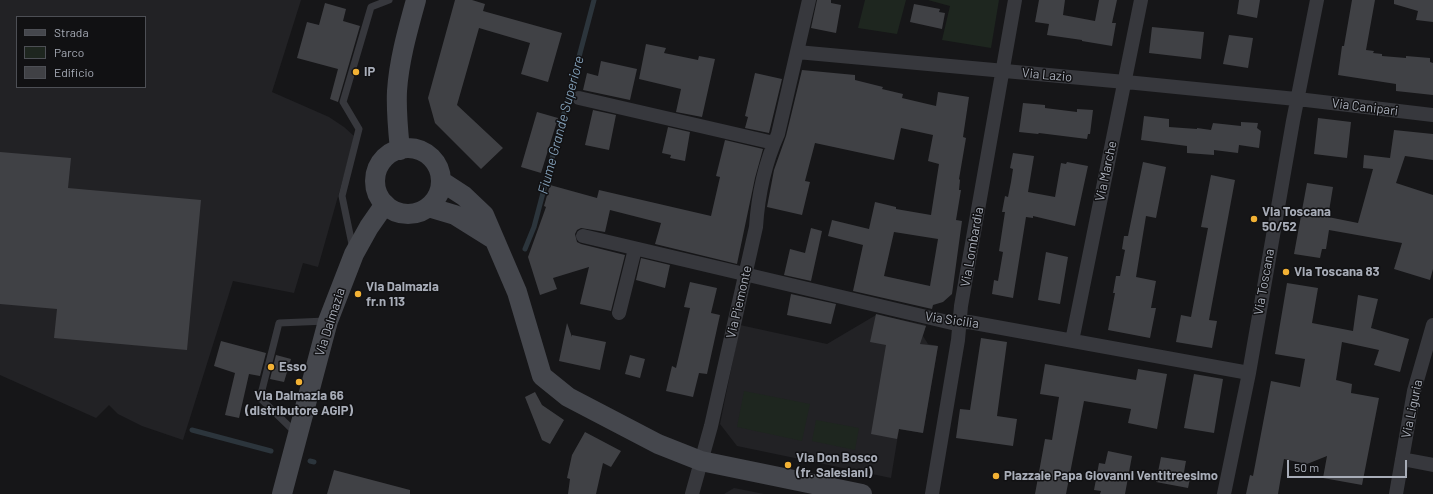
<!DOCTYPE html>
<html>
<head>
<meta charset="utf-8">
<style>
  body { margin:0 }
  #map { position:relative; width:1433px; height:494px; overflow:hidden; background:#161618; font-family:Barlow,sans-serif }
  canvas { display:block }
  .legend { position:absolute; left:16px; top:16px; width:130px; height:72px; box-sizing:border-box; background:#111113; border:1px solid #4d4f55; margin:0; padding:5px 7px; list-style:none; font-size:12px; color:#a8adb8 }
  .legend li { display:flex; align-items:center; gap:8px; height:20px }
  .legend b { width:20px; border:1px solid #4d4f55 }
  .scale { position:absolute; left:1287px; top:460px; width:120px; height:18px; box-sizing:border-box; border:2px solid #a8adb8; border-top:0; padding-left:5px; font-size:12px; line-height:14px; white-space:nowrap; color:#a8adb8; -webkit-text-stroke:3px #111113; paint-order:stroke }
</style>
</head>
<body>
<div id="map">
<canvas width="1433" height="494"></canvas>
<ul class="legend">
<li><b style="height:5px;background:#45474d"></b>Strada</li>
<li><b style="height:11px;background:#1e261f"></b>Parco</li>
<li><b style="height:11px;background:#404145"></b>Edificio</li>
</ul>
<div class="scale">50 m</div>
</div>
<script>
const c = document.querySelector('canvas').getContext('2d');
c.lineJoin = 'round';
function fillPath(path, color) { c.fillStyle = color; c.fill(path, 'evenodd'); }
function trace(path, color, width, dash) { c.strokeStyle = color; c.lineWidth = width; c.lineCap = dash ? 'butt' : 'round'; c.setLineDash(dash || []); c.stroke(path); }
function label(font, color, halo, rows, align = 'center') {
  c.font = font + ' Barlow,sans-serif'; c.lineWidth = 3; c.setLineDash([]); c.textBaseline = 'middle'; c.strokeStyle = halo; c.fillStyle = color; for (const [text, x, y, turn = 0] of rows) {
    c.save(); c.translate(x, y); c.rotate((+turn || 0) * Math.PI / 180); c.textAlign = isNaN(turn) ? turn : align; if (halo) c.strokeText(text, 0, 0); c.fillText(text, 0, 0); c.restore();
  }
}
fillPath(new Path2D(`
  M0,0H301L272,92L329,117L344,127L354,136L350,154L318,267L303,263L294,293L233,281L183,440L142,426L118,414L109,405L96,418L0,375ZM17,17H145V87H17Z
  M876,315L926,325L923,336L928,344L938,346L923,433L899,429L891,478L737,446L720,424L740,325L827,344Z
  M734,488L764,494H724Z`), '#222225');
fillPath(new Path2D(`
  M865,0H906L897,34L858,28Z
  M928,0H999L991,48L942,40L950,6Z
  M744,391L810,404L802,441L737,427Z
  M816,420L859,428L855,450L812,441Z`), '#1e261f');
trace(new Path2D(`
  M525,249L534,227L594,0
  M192,430L271,451
  M310,461L314,462`), '#2c353c', 5);
fillPath(new Path2D(`
  M455,0H472L485,4L483,11L562,33L548,82L521,74L530,43L479,28L457,105L503,148L481,169L435,123L428,98Z
  M817,0H831V3L841,5L836,33L811,28Z
  M1039,0H1065L1063,15L1095,21L1099,0H1117L1112,23H1116L1112,46L1082,41V40L1047,35L1049,24L1035,22Z
  M1239,0H1260L1257,18L1237,14Z
  M1352,0H1375L1366,50L1374,51L1373,53L1382,54V56L1406,58V56L1430,58V62L1433,63V95L1396,91V84L1338,75L1342,46H1344Z
  M1394,0H1433V22L1416,20L1418,11L1394,4Z
  M325,3L346,9L343,21L360,26L338,102L330,99L338,69L297,58L307,22L319,25Z
  M914,4L940,9L939,12L945,13L942,29L910,22Z
  M1152,27L1204,32L1201,59L1149,53Z
  M1229,35L1253,38L1248,68L1223,64Z
  M646,44L666,48L664,53L698,60L699,56L715,59L702,117L676,112L681,89L639,79Z
  M601,61L637,69L630,100L583,90L587,73L598,76Z
  M802,70L855,75V80L883,87L882,89L903,94L902,98L936,106L938,92L969,97L963,137L966,138L959,179L960,180L959,190H961L956,220L962,221L952,294L943,302L933,305L932,309L853,291L863,245L828,236L832,220L869,229L875,202L896,207V209L931,215L939,164L928,161L933,135L901,128L894,160L815,143L805,181L810,182L802,215L767,207L774,170L786,136ZM894,232L938,239L930,286L884,276Z
  M755,73L782,79L769,133L745,128L748,117L745,116Z
  M1023,103L1045,105V108L1077,112V109L1093,110L1090,134H1088L1087,139L1039,133L1038,134L1019,132Z
  M593,110L616,115L609,150L585,145Z
  M537,112L558,118L541,173L521,167Z
  M1144,116L1169,119V127L1197,129V128L1211,130L1213,123L1241,126V122L1258,123L1257,128L1261,131L1259,148L1239,145L1238,153L1214,150V155L1187,153V146L1141,140Z
  M1318,118L1351,122L1347,158L1314,154Z
  M668,127L690,132L685,161L670,158L671,155L662,153Z
  M1394,130L1433,134V160L1405,156L1396,183L1433,195V269L1430,280L1394,269L1402,243L1329,230L1326,249H1322L1320,258L1294,254L1307,183L1333,187L1328,217L1358,223L1373,169L1363,168L1364,155L1390,158Z
  M725,140L763,149L755,178L737,264L655,244L661,223L610,210L605,232L581,228L577,230L575,234L577,242L581,244L625,255L611,311L580,304L589,267L553,278L557,289L540,295L528,257L546,207L544,206L550,185L597,198L599,190L711,216L720,177L716,176Z
  M0,152L71,158L68,188L201,200L187,350L54,338L57,309L0,304Z
  M1013,153L1034,156L1028,192L1055,197L1061,163L1066,164L1067,162L1088,166L1075,226L1033,216V218L1026,217L1013,298L992,294L994,280L998,281L1003,252L999,251L1005,212H1002L1005,196L1008,197L1011,182L1013,169L1010,168Z
  M1143,162L1166,167L1156,218L1146,216L1136,277L1156,281L1151,308H1156L1150,338L1108,330L1115,293H1113L1116,276H1120L1125,250L1122,249L1124,236H1128Z
  M1211,175L1235,180L1209,320L1217,321L1212,348L1176,342L1181,315L1191,317L1208,228L1201,227Z
  M811,228L822,231L811,281L784,275L790,249L805,253Z
  M1046,252L1068,257L1060,304L1038,300Z
  M641,258L670,265L665,288L636,280Z
  M690,282L717,288L711,313L720,315L707,374L699,373L693,397L666,391L672,366L676,368L690,308L684,307Z
  M1287,283L1318,288L1312,323L1353,331L1358,295L1378,299L1371,328L1409,339L1400,372L1374,365L1379,350L1342,342L1336,380L1352,384L1351,393L1379,398L1362,485L1323,478L1327,456L1307,464L1284,459L1278,494H1246L1250,475L1253,476L1271,381L1300,387L1305,359L1275,354Z
  M791,294L836,304L831,324L787,315Z
  M876,314L926,326L920,344L938,346L923,433L899,429L897,439L871,434L886,345L870,342Z
  M567,323L572,337V335L606,342L600,370L559,361Z
  M981,338L1007,342L997,416L1017,419L1013,446L956,438L960,409L970,410Z
  M221,341L266,353L260,376L249,374L239,418L225,415L235,373L214,366Z
  M276,355L291,359L284,382L270,379Z
  M630,355L645,359L640,378L625,374Z
  M1045,364L1136,380L1138,369L1167,374L1157,429L1128,423L1131,409L1084,401L1066,494H1035L1045,439L1052,440L1059,397L1040,394Z
  M1194,374L1223,379L1214,433L1184,428Z
  M535,392L542,405L564,420L550,444L542,440L525,397Z
  M585,432L621,451L611,467L603,463L596,494H568L570,479L567,478L572,455Z
  M1108,451L1132,456L1125,494H1100L1101,491L1094,490L1099,463L1105,464Z
  M1161,457L1186,461L1184,472L1191,474L1188,488L1156,482Z
  M334,470L410,490V494H327Z`), '#404145');
trace(new Path2D(`
  M353,249L342,196L359,129L343,102L371,7L389,0
  M296,433L260,398L279,323L326,321`), '#37383d', 7);
trace(new Path2D(`
  M797,52L1136,83L1306,100L1433,115
  M579,98L774,143
  M583,236L952,323L969,322L1249,373
  M619,313L635,249
  M1072,341L1141,0
  M1402,459L1433,465
  M692,494L711,426L756,227C758,196 765,163 778,134L809,0
  M932,494L958,340L961,306L1015,0
  M1224,494L1249,373L1293,121L1317,0
  M1396,494L1414,391L1433,325`), '#37383d', 14);
trace(new Path2D(`
  M375 181a33 33 0 1 1 66 0a33 33 0 1 1-66 0Z
  M400,150C398,130 396,111 397,91C399,60 408,29 416,0
  M441,181L464,196L484,215L517,292L542,376L568,397L658,444L701,461L862,494
  M428,207L455,215L495,240
  M282,494L328,321L354,254L369,227L385,204`), '#45474d', 20);
for (const [x, y, r, color] of [
  [356,72,4,"#f2b134"],
  [1254,219,4,"#f2b134"],
  [1286,272,4,"#f2b134"],
  [358,294,4,"#f2b134"],
  [271,367,4,"#f2b134"],
  [299,382,4,"#f2b134"],
  [788,465,4,"#f2b134"],
  [996,476,4,"#f2b134"]
]) { const dot = new Path2D(); dot.arc(x, y, r, 0, 2 * Math.PI); c.fillStyle = color; c.fill(dot); trace(dot, '#111113', 1.5); }
label('bold 13px', '#a8adb8', '#111113', [
  ["IP",364,72],
  ["Via Toscana",1262,212],
  ["50/52",1262,227],
  ["Via Toscana 83",1294,272],
  ["Via Dalmazia",366,287],
  ["fr.n 113",366,302],
  ["Esso",279,367],
  ["Via Dalmazia 66",299,396,"center"],
  ["(distributore AGIP)",299,411,"center"],
  ["Via Don Bosco",796,458],
  ["(fr. Salesiani)",796,473],
  ["Piazzale Papa Giovanni Ventitreesimo",1004,476]
], 'left');
label('13px', '#a8adb8', '#111113', [
  ["Via Lazio",1047,75,5],
  ["Via Canipari",1365,107,7],
  ["Via Marche",1106,171,-78],
  ["Via Lombardia",972,247,-80],
  ["Via Toscana",1264,282,-80],
  ["Via Piemonte",739,302,-77],
  ["Via Sicilia",952,320,8],
  ["Via Dalmazia",330,322,-72],
  ["Via Liguria",1412,409,-78]
]);
label('italic 14px', '#7f9bb3', '#111113', [
  ["Fiume Grande Superiore",561,125,-75]
]);
</script>
</body>
</html>
